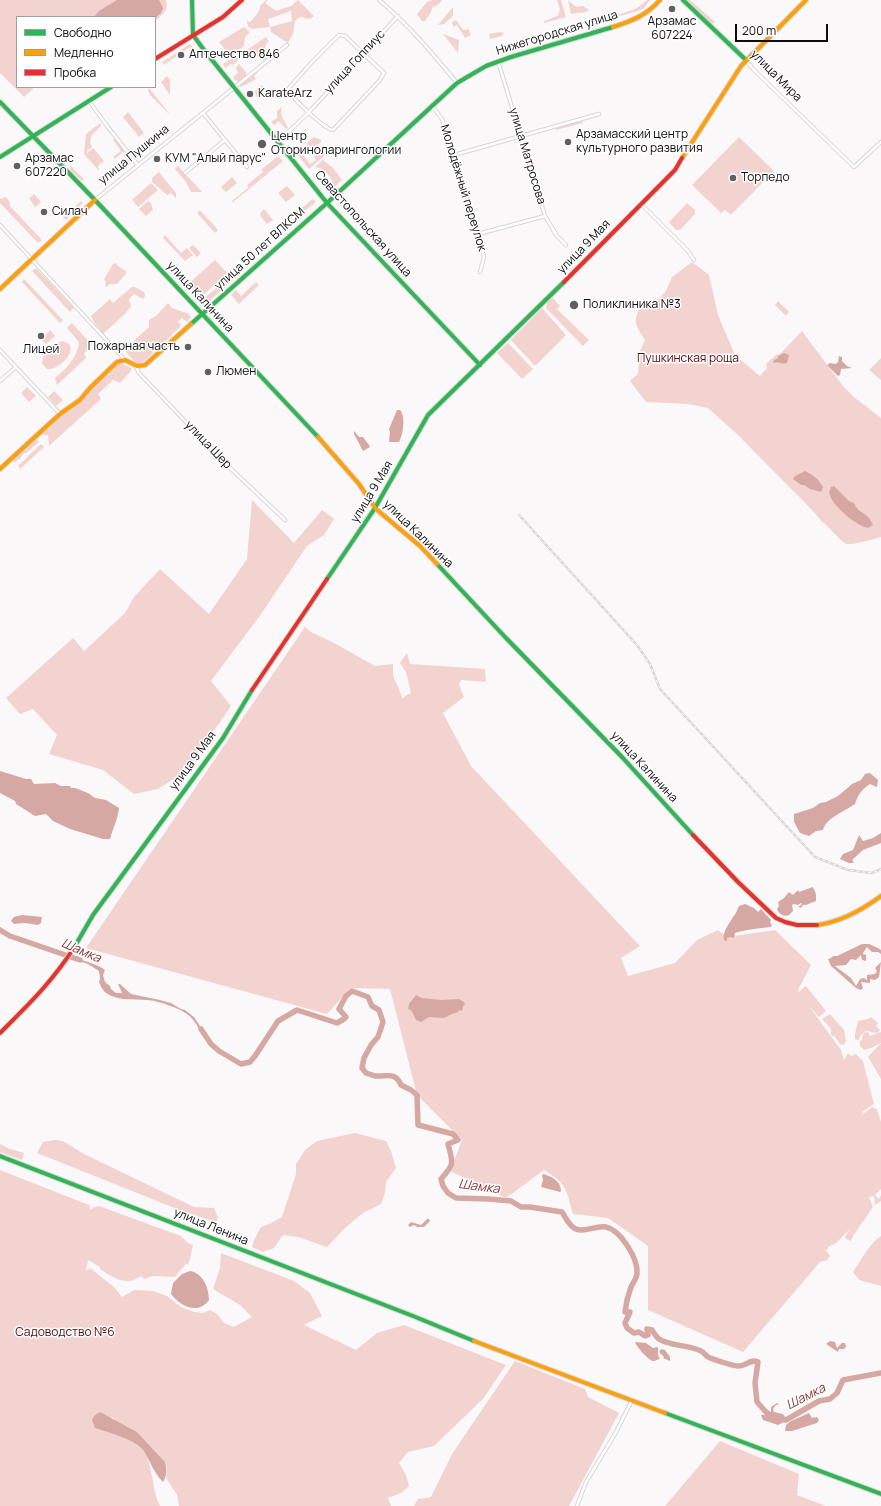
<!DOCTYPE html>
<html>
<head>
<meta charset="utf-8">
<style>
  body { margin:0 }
  #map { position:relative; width:881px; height:1506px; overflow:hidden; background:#faf8f8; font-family:Manrope,sans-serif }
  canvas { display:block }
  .legend { position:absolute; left:16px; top:16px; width:140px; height:72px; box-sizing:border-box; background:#fff; border:1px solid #9f9e9e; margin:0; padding:5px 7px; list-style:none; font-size:12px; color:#0e0c0c }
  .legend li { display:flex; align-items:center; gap:8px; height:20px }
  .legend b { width:20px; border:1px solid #9f9e9e }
  .scale { position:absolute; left:735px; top:24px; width:93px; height:18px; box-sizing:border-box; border:2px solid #0e0c0c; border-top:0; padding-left:5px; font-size:12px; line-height:14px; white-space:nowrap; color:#0e0c0c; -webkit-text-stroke:3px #fff; paint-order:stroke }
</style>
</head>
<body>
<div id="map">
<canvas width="881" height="1506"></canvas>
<ul class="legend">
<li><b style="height:5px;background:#30b455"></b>Свободно</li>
<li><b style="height:5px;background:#ff9f0a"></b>Медленно</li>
<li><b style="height:5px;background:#e5322d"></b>Пробка</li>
</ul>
<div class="scale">200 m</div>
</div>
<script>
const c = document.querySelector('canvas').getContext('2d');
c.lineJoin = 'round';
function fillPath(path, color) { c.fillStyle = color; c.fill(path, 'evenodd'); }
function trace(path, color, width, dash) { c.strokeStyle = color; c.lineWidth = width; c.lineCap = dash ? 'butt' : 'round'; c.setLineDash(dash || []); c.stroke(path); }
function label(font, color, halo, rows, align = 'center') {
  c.font = font + ' Manrope,sans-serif'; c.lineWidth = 3; c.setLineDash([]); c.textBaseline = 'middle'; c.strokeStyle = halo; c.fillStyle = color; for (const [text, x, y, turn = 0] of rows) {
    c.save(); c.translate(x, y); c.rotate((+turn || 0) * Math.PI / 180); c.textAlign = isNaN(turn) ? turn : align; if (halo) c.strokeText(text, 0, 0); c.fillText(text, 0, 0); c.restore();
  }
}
fillPath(new Path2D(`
  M0,0H166C169,11 163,14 155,21V17H17V87H35L24,97L0,73Z
  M266,0H268L265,3L276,11L291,6L298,0L314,16L310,19L300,17L295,21L293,34L288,43L271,32L270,27L253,29L248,27L247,21L250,22C254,17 260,13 260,6ZM291,11L292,21L270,27L268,19Z
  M432,0H442L438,5L433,7L430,14L425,21H422L417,14L427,2Z
  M557,0H561L566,17L544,23V21L558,16L560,9Z
  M568,0L576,7L583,6L589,10L586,12L571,14Z
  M647,0H650C648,2 646,6 644,8C640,11 624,15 619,16L618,15C629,11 639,9 647,0Z
  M687,0H690L715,22L714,23H711Z
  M453,7V16L444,24L438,25Z
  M456,20L463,30H467L468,28L471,35L465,38L457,25L453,27L452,22Z
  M244,27L250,32L245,37L244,46L232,56L229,55L219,42Z
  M500,32L504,33L502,36L490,39L489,34Z
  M443,34L459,40L458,53Z
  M266,37L269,41L266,44L265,49L262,52L268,59L264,61L258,54L254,56L248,49Z
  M190,44L197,52L195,53L190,47L164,65L162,62Z
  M236,56L239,59L233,65L231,64L225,68L223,64Z
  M239,64L246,72V76L238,82L235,80L233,77L238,73L236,68Z
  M255,71L258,72L254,76L256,79L241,87L239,84Z
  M167,76L170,80V95L161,82Z
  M261,85L269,92L267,93L263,91L256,97L255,91Z
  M149,88L169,113H168L150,95L148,90Z
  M282,107C279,115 285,121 288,128L286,129L279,121L274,125L271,122L277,118V111Z
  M128,112L144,133L139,137L123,117Z
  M582,120L583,123L556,130V128Z
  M100,123L101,126C95,133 87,136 92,147L86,152L87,153L93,148L104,161L98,166L99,171L84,154L86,134Z
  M314,137L321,140V142L308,151L306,147L308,142Z
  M739,137L774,171L731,215L725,210L721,213L692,185Z
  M115,138L125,150L115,159L113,157L121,151L113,140Z
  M301,148V152L310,164L316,160L314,157L324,148L330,151L309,169L296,153Z
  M127,152L134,161L110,179V176L128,161L123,155Z
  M278,156L283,161L233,202L232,201L249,187L247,185L263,172L261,170Z
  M323,160L333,168L342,180L334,187C333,178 324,168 315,167Z
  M70,165L84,179L82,181L70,170Z
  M178,166L202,192H191L186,182L175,169Z
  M159,172L176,193V198L171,193L167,195L152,182V178Z
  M232,177L237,183L226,192L221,187Z
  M151,183L158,190L138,207L132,200Z
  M287,186L295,195L286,202L278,193Z
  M34,194L41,202L35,207L29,198Z
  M6,197L10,202V206L42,240L40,242H37L0,203V199Z
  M313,199L316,202L296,218L293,215Z
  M81,201L83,203L66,220L63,218Z
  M148,201L151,203L153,210L146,216L139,209Z
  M687,203L695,210V214L680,230H676L669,222Z
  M264,209L273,220L267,224L260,216L261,212Z
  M200,210L218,230L215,233L197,213Z
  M165,235L181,253L187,248L193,255L185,261L163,238Z
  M193,245L201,253L197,257L189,248Z
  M215,260L227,273L199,299L187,285Z
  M692,262L709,275L718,315L735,355L760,376L767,368L766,364L777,354L779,355L802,331L843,386L854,397L881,418V537C874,539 854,545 847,544C842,543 829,527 824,523H823L812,510L737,434L708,408L688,404L646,402L630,381L638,374L640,351L645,340C633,322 633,320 644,301L658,300L666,291L672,277Z
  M116,263L118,266L126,271V274L117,284H110L106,287L105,286L106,283L104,279L113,264Z
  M36,268L74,308L70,312L32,271Z
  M230,276L233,280L205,305L201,301Z
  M24,279L63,320L60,323L22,282Z
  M256,282L259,285L239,304L231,295L236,290L241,296Z
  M132,287H135L144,292L145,296L143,299L134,294L129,299L131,306L126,313L103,334L94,322L91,316L110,299L113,303Z
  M552,297L560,306L557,309L589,340L583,346L546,308L547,302Z
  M778,301L789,312L786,316L775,305Z
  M168,303L172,308L189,314L191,317L187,322L182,318L178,322L181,326C173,333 166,342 157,348C151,354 146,363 137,364L124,350L149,327V320L156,316Z
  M542,308L566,335L535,366L511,340Z
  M72,323L92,345L84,353L86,358L57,385L55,378C66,369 78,357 79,342L67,328Z
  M50,330L55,336L46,344L41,339Z
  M63,341L69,344C76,354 57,371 47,369L42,364L43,357L57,343Z
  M508,343L533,369L522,379L497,353Z
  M881,358V380L869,370Z
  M121,363L131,368V371L120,383L113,380L98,394L101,399L49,446L48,435H42L41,433L61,415L80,402L90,389L105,375H110L109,372L118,364Z
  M27,387L36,396L29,402L21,393Z
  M54,391L63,400L56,406L48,397Z
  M36,438L39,442L26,453H24L19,460L18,459L15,463L14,461L13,462L11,460Z
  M41,444L44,447L20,469L18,465L22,463L21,462L24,461L25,459L27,458L28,456Z
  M252,500L294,543L322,510L334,519L324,535L307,546L259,617L211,681L231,706L187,770L158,789L134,794L103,770L49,754L57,735L33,709L20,714L6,698L73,638L84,651L125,613L134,597L160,569L209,614L247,559Z
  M305,627L311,632L334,643L375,666L393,664V675L403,699L405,696L411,693L406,672L400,663L407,653L410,664L485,669L486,682L461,680L459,685L464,697L443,713L471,766L640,946L621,958L628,976L675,963L697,940L718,930L727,937L775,930L811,965L798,990L799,992L806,986L826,1011L819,1017L809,1006L841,1050L844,1060L848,1053L851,1056L856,1054L863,1061L874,1104L862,1112L863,1114L872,1107L877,1109L881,1122V1189L875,1195L879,1199L881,1195V1201L875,1205L874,1196L869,1197L873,1207L853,1236L851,1241L846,1239L845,1237L850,1229L836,1243L828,1247V1249L825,1251L828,1252L830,1256L827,1260L820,1262L743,1352L648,1310V1246L608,1218L573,1214C566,1189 567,1184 544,1170L506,1198L450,1171L462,1140L417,1095L390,989L351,988L327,1014L86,948Z
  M830,1014L844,1030L846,1041L844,1045L840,1044L835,1037L831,1035V1029L822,1019Z
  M871,1017L878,1023L876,1026L880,1030L877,1033L866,1031L860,1036L859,1040H857L855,1039V1034L858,1021L868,1019Z
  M868,1032L870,1036L881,1032V1043L871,1048L864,1050L860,1046V1041L862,1040V1037L864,1033Z
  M880,1044H881V1079L868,1057Z
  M355,1133L386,1141L391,1151L396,1168L386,1182L385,1193L381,1204L363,1213L345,1228L327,1247L298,1237L283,1235L274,1248L263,1252L252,1247L254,1240L261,1227L269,1224L282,1217L296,1174V1164L305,1150L317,1141Z
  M55,1140L63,1141L84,1154L194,1207L214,1208L218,1217L216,1222L182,1211L37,1153L43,1142Z
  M0,1144L10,1149L24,1153L22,1160L0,1152Z
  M0,1170L89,1205L91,1210L94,1207L99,1206L181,1236L188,1243L193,1245L189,1263L185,1265L175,1277L153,1276L144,1279L141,1276C126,1287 114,1278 100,1269V1267L88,1260L86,1271L90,1268L114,1287L122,1297L134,1290L153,1291L167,1296L181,1307L194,1312L203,1313L210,1310L217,1314L224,1323L234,1327L252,1317L240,1305L213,1289L220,1268L221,1253L294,1281L310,1293L322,1316L304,1325L356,1350L377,1333L404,1325L506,1365L483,1399L434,1446L408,1452L399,1463L406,1475L409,1486L401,1493L388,1498L391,1506H179L177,1495L166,1478L167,1468L165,1462L137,1432L117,1422L112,1417L95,1427C107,1431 139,1441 145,1452C149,1459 150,1468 152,1476C154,1486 155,1497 160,1506H0Z
  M881,1236V1286L859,1280L853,1272C862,1259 868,1245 881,1236Z
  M515,1361L585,1389L588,1397L619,1413L569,1506H414L418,1499L431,1497L452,1454Z
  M720,1441L799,1474L797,1495L826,1506H665Z`), '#f3d3d0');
fillPath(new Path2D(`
  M117,0H159L163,8L161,13L155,18L94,17L99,11Z
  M784,353L789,355L787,363C783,365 778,361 773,363L774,360L778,358V356Z
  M839,356L842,357V361L847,366L852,368L841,369L840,375L838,376L827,365L830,363L836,364L838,362Z
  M397,410H400C406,416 403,435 399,442H389L390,432L389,429Z
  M354,431L359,437H363L369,445L370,447L363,451L354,434Z
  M805,471C813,475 818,478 823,487L821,492L810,489L804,485H801L793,479L795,476Z
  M834,486L849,501L854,503C857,511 863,512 868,517C870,519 872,523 873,525L868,528C855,525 831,505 829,492L831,487Z
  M0,771L26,779H31L34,784L55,783L61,786H70L71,788H75L88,793L95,798L106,800L119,808C118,819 113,828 110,839H103L70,829L53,821L46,814L35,816L16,804L15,801L0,793Z
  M870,773L878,780L877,787L870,784C862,789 858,795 855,804C845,811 826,818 823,830L816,831L809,836L800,833L794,822V814L813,808L820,803L826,802L838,796L852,784L861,780L865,774Z
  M881,833V843L863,850L852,860L854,862L853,863H849L840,859L843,854L853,850L859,835L863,841L873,838Z
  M813,887L816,894V901L806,905H803L801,908L798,907L802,904L801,903L798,905L794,904L792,905L793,911L789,915C783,917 779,914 777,909L779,906L778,902L784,898L789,892L793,895L798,890L799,892Z
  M745,904L754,908L758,912L761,909L771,920L770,922L772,926L770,927C761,928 743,930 735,933L734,938L730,937L727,938V941L724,940C722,932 729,924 733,917C736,914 737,910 739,906Z
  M22,915L42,917L41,923L38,925L25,923L14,924L11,921L14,917Z
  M862,944H869C873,946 877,947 881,950V954L878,952H872L867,947L863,953L864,955L866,954V961L862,960L861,955L856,960L851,959L846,965L835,966L851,978L856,986L860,979L864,978L867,980V975L875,974L877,971L875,968L881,962L879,977L875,980L870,979V983L861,982L863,988L861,990L856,988L831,966L828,959L831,958L833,956H837Z
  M75,957C85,962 96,963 105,970L103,975L105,982L110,986L111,989L116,993H122L118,984H120L131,994L160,1000L171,1003L181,1009L185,1010L194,1017L206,1035L202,1034C198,1027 194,1019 187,1014C181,1009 156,1000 147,1000C134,999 117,1001 106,993C102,990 101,986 99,982L100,979L99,971L88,964L73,959Z
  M416,995L422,998L441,1000L459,999L464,1002L465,1005L463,1006L462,1011L459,1010L458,1012L452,1014L444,1018L429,1017L421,1022L416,1020L411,1010L408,1009L409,1004Z
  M544,1174C552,1177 561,1181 561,1191L560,1192L541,1187L543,1180L542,1175Z
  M427,1219H429L430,1221L424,1227H417L414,1225L410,1227L408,1225L411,1222L421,1225Z
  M190,1271C203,1273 209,1288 209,1300C198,1315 181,1307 171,1294L173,1283L182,1274Z
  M830,1341L835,1342L837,1348L842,1343H845L846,1347L844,1349H839L838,1352L826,1344Z
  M635,1342L646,1343L653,1348L658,1347V1355L660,1359C658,1359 656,1361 653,1361C648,1360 636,1346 635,1342Z
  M661,1349L665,1350L670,1357V1361L663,1358L664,1357L659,1352Z
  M777,1403L779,1404L775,1406L773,1409L774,1412L783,1414L785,1417L782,1423L778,1425L763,1420L761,1415L771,1414V1407Z
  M100,1412L137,1432L165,1462C167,1469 167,1476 163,1482C154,1473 151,1463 145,1453C139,1440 107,1432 95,1428L92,1420L94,1416Z
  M809,1413L812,1418L817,1417L819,1420L817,1423L792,1431H785L786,1425L791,1421Z`), '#d6a8a3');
trace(new Path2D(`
  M0,930L10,936L80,960
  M201,1029L211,1044L219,1051L241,1064L250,1062L255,1056L278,1021L297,1010L337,1023L344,1019L346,1017L339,1009L346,996L352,991L368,997L372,1006L379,1010L383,1022L378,1037L371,1045L364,1058L362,1068L366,1073C369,1074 372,1075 375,1076C387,1077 395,1071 401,1085L411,1090L417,1095L418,1125L453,1134L458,1140L448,1144C453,1164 455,1163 441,1179L443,1186L448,1193L456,1198L489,1199L511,1201L521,1207H530L562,1212C566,1218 569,1226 576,1229C585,1233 596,1225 606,1227C621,1230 638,1259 637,1273C637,1278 633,1283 631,1287C628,1295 626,1303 625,1312H630L625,1323L627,1328L634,1333L639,1332L645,1336L648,1335L647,1329L652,1330C654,1333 656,1337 659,1339C669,1346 690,1345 701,1351C704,1352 706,1356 708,1357C712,1359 733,1366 738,1366C746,1367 750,1358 758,1362L755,1383L757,1402L766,1412L775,1419L786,1420L819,1401L830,1399L837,1393L843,1380L881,1373`), '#d6a8a3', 5.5);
const street = new Path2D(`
  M379,0C408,24 433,54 457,83
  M339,35L345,36L384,73L380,80L333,130C325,129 290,97 288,89L312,62Z
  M746,60L753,69L854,167L881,142
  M498,61L545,216L557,236L566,245
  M89,101L107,126L138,165
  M432,106L442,119L449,140L479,237L484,257L480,272
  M203,113L247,167
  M278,142L309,112L398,16
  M454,155L599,114
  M185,173L225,140
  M95,200L287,45
  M641,204L687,250L694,260
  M0,225L125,360
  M478,234L545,216
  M0,350L60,414
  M136,367L139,373L227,465L285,520
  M0,381L16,367
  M577,1506L586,1482L615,1434L632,1400`);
const fast = new Path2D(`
  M192,0L193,35L204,50L327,203L480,365
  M683,0L746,60
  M0,102L95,200L318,437
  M0,157L111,87
  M191,324L327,203L457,83L486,66L511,57L613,27
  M437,564L506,638L622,757L693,835
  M327,579L375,508L428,415L564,282
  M75,946L93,915L223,738L252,690
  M0,1156L413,1316L474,1341
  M665,1413L881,1494`);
const slow = new Path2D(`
  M613,27C632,21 647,15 660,0
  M682,158L741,66L806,0
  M0,289L95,200
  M318,437L359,484L376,509L420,546L437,564
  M0,469L60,414L80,400L90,388L117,362L125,360L137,366L145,365L191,324
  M817,925C841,922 862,910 881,896
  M474,1341L665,1413`);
const jam = new Path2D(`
  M155,59L223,17L242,0
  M564,282L675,170L682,158
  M252,690L327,579
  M693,835L738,882L776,918L785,922L797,925H817
  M0,1033C29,1004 53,981 75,946`);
trace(street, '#d7d5d5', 4.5);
trace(fast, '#d7d5d5', 6);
trace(slow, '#d7d5d5', 6);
trace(jam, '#d7d5d5', 6);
trace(street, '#fefefe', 2.5);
trace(fast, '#30b455', 4);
trace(slow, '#ff9f0a', 4);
trace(jam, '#e5322d', 4);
const rail = new Path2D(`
  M519,515L637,645L650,664L660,689L815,857L848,870L872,873L881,869`);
trace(rail, '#d7d6d6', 2.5);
trace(rail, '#fff', 1, [3]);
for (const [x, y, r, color] of [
  [672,9,4,"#615f5f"],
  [181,55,4,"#615f5f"],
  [250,94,4,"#615f5f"],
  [568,142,4,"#615f5f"],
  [262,144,5,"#615f5f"],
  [157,159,4,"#615f5f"],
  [17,166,4,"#615f5f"],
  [733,178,4,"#615f5f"],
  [44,212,4,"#615f5f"],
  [574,305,5,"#615f5f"],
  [41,336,4,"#615f5f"],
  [188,347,4,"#615f5f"],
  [208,372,4,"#615f5f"]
]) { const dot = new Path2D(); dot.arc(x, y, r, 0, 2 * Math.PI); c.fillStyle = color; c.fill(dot); trace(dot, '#fff', 1.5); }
label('12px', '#0e0c0c', '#fff', [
  ["Арзамас",672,22,"center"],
  ["607224",672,36,"center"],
  ["Аптечество 846",189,55],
  ["KarateArz",258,94],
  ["Арзамасский центр",576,135],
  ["культурного развития",576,149],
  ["Центр",271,137],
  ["Оториноларингологии",271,151],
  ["Арзамас",25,159],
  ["607220",25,173],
  ["КУМ \"Алый парус\"",165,159],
  ["Торпедо",741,178],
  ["Силач",52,212],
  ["Поликлиника №3",583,305],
  ["Пожарная часть",180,347,"right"],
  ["Лицей",41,350,"center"],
  ["Люмен",216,372]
], 'left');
label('12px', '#0e0c0c', '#fff', [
  ["Нижегородская улица",557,33,-17],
  ["улица Гоппиус",355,62,-47],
  ["улица Мира",776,76,45],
  ["улица Пушкина",134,155,-39],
  ["улица Матросова",527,156,73],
  ["Молодёжный переулок",463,188,73],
  ["Севастопольская улица",363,224,48],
  ["улица 9 Мая",584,247,-46],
  ["улица 50 лет ВЛКСМ",260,249,-42],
  ["улица Калинина",200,297,47],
  ["улица Шер",208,445,46],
  ["улица 9 Мая",372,492,-59],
  ["улица Калинина",418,534,44],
  ["улица 9 Мая",193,761,-54],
  ["улица Калинина",644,767,47],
  ["улица Ленина",211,1227,22]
]);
label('12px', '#5a080c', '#fff', [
  ["Пушкинская роща",688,359],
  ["Садоводство №6",65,1333]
]);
label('italic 13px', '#893733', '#fff', [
  ["Шамка",81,951,23],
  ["Шамка",479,1187,7],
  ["Шамка",806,1397,-27]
]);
</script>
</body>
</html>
